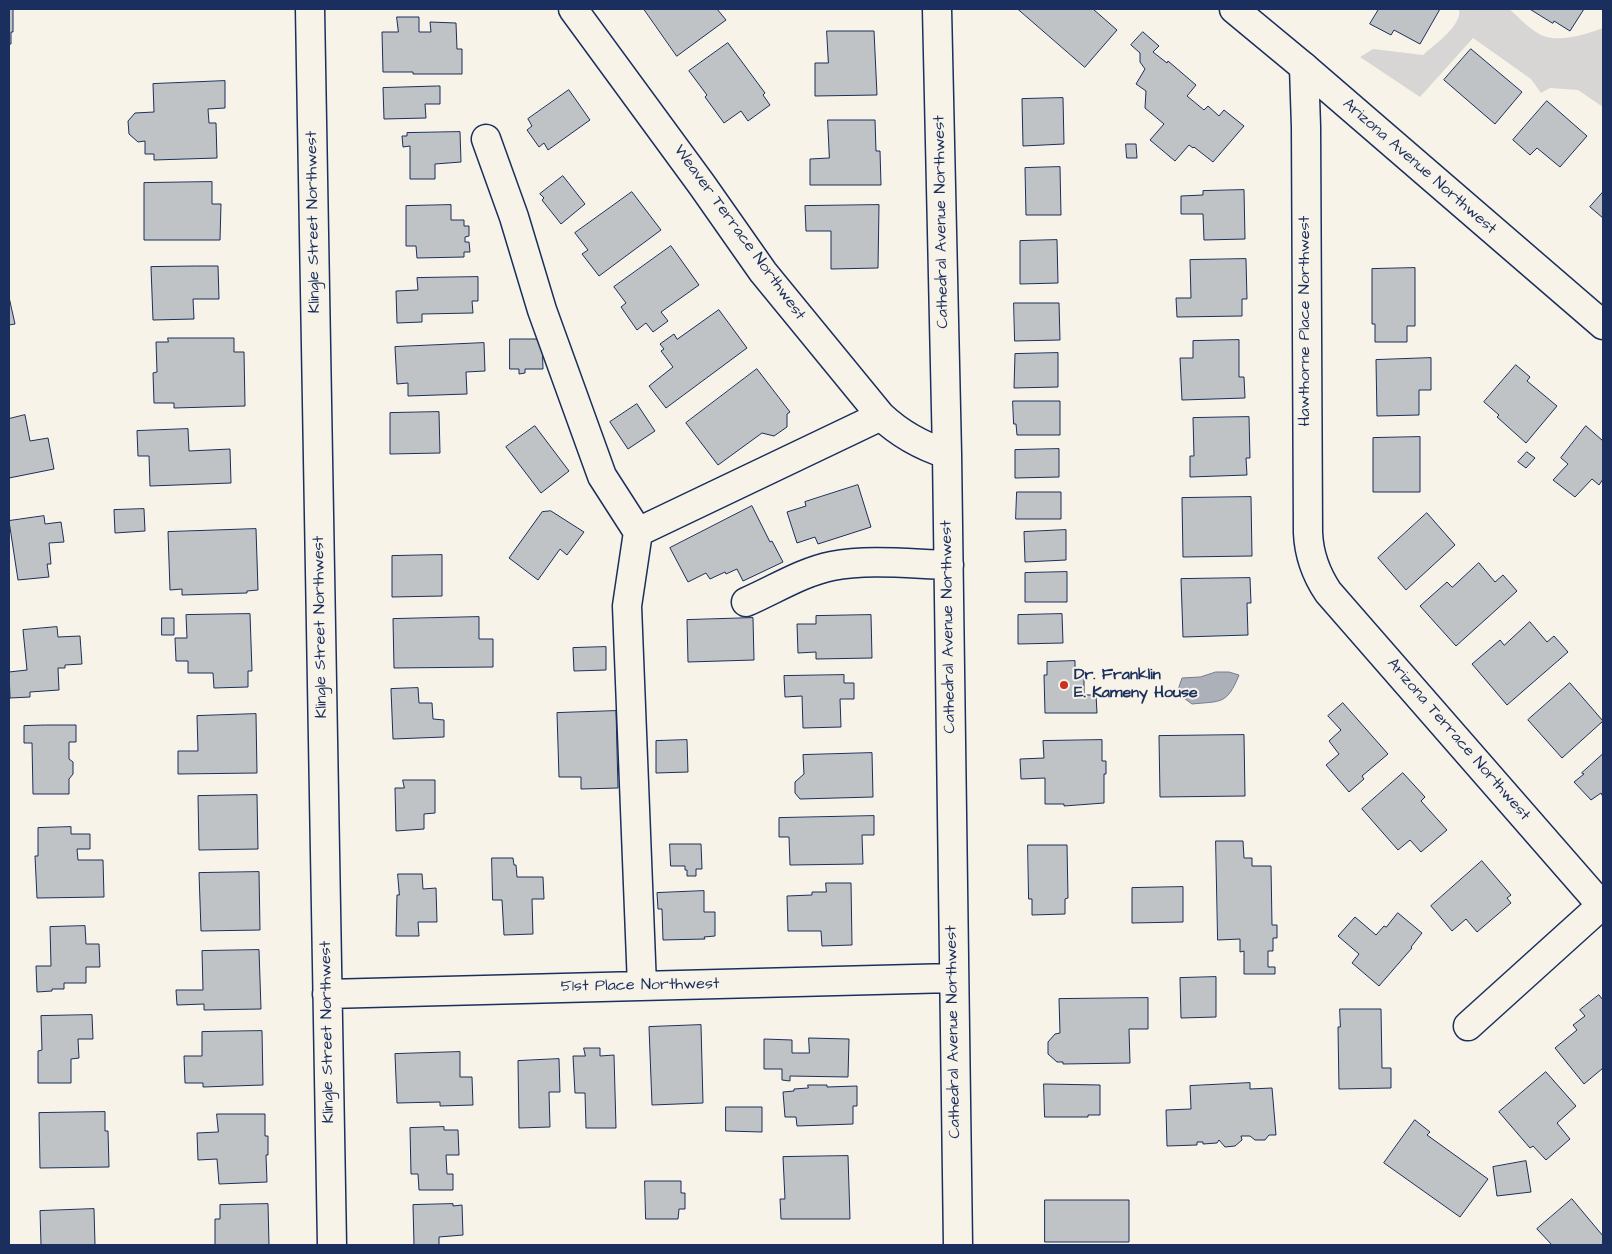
<!DOCTYPE html>
<html>
<head>
<meta charset="utf-8">
<style>
  body { margin:0 }
  #map { position:relative; width:1612px; height:1254px; overflow:hidden; background:#f7f3e8; font-family:"Architects Daughter",sans-serif }
  canvas { display:block }
  .frame { position:absolute; inset:0; border:10px solid #1b2f5e; pointer-events:none }
</style>
</head>
<body>
<div id="map">
<canvas width="1612" height="1254"></canvas>
<div class="frame"></div>
</div>
<script>
const c = document.querySelector('canvas').getContext('2d');
c.lineJoin = 'round';
function fillPath(path, color) { c.fillStyle = color; c.fill(path, 'evenodd'); }
function trace(path, color, width, dash) { c.strokeStyle = color; c.lineWidth = width; c.lineCap = dash ? 'butt' : 'round'; c.setLineDash(dash || []); c.stroke(path); }
function label(font, color, halo, rows, align = 'center') {
  c.font = font + ' "Architects Daughter",sans-serif'; c.lineWidth = 4; c.setLineDash([]); c.textBaseline = 'middle'; c.strokeStyle = halo; c.fillStyle = color; for (const [text, x, y, turn = 0] of rows) {
    c.save(); c.translate(x, y); c.rotate((+turn || 0) * Math.PI / 180); c.textAlign = isNaN(turn) ? turn : align; if (halo) c.strokeText(text, 0, 0); c.fillText(text, 0, 0); c.restore();
  }
}
fillPath(new Path2D(`
  M1459,9H1509C1518,16 1526,26 1536,32C1554,45 1584,35 1603,28V107L1578,90L1550,88L1541,93L1531,79L1473,38L1420,97L1360,57L1373,49L1423,55C1434,45 1463,25 1459,9Z`), '#d7d6d4');
const water = new Path2D(`
  M1216,672H1229L1239,675C1227,705 1221,701 1192,704L1177,693L1182,678L1200,677Z`);
fillPath(water, '#acb0b9');
trace(water, '#727c95', 1);
const building = new Path2D(`
  M9,9H13V32H11V44H9Z
  M644,9H717L726,20L677,56Z
  M1018,9H1093L1117,30L1085,67Z
  M1379,9H1440L1420,44L1394,30L1391,35L1370,24Z
  M1530,9H1584L1570,31L1554,21L1553,23Z
  M397,17H419V32H431L430,22L456,23L457,49H462V74H413V72H383L382,32H398Z
  M827,31H874L877,95L815,96V63H828Z
  M1143,32L1159,46L1153,52L1167,63L1168,61L1196,85L1187,96L1204,110L1208,106L1219,116L1224,110L1244,126L1213,162L1194,147L1193,148L1189,145L1175,161L1150,140L1164,124L1145,108L1146,91L1136,84L1145,69L1140,62V53L1131,45Z
  M728,43L765,93L763,95L770,105L748,121L741,111L724,123L705,97L707,95L689,71Z
  M1471,49L1522,92L1495,124L1444,80Z
  M225,81V108L208,109L209,123H216L217,158L154,160V154H145V141L138,142L129,134L128,121L135,113L154,112L153,84Z
  M437,86H440V104H425L426,118L384,119L383,88Z
  M569,90L590,120L548,150L544,143L539,147L527,130L532,126L528,119Z
  M1063,98L1064,144L1023,146L1022,99Z
  M1547,101L1587,136L1560,167L1537,148L1530,155L1513,140Z
  M828,120H875L876,151H880L881,185H810V159L829,158Z
  M460,132L461,162L435,164V179H410V146L403,147L402,136H407V133Z
  M1126,144H1136L1137,158H1127Z
  M1060,167L1061,215H1026L1025,168Z
  M563,176L585,204L561,224L542,200L544,198L540,194Z
  M212,182V204H221L220,240H144V183Z
  M1244,190L1245,239L1204,240L1203,214H1181V196L1203,195V191Z
  M632,192L661,230L599,276L582,254L588,250L575,233Z
  M1603,192V218L1590,207Z
  M451,205V220H464V226H469V236L465,237V242H469L470,252H464V257L417,258L416,246H406V206Z
  M879,205L878,268L831,269V231H806L805,206Z
  M1057,240L1058,283L1020,284V241Z
  M671,246L699,285L661,312L668,321L653,332L646,323L637,330L621,307L626,303L614,287Z
  M1246,259L1247,299H1242V316L1177,317L1176,298H1191L1190,260Z
  M197,266H218L219,299H193L194,319L153,320L151,267Z
  M1415,268V326H1407V342H1375V324H1372V269Z
  M478,277V301H472L473,313L422,314V322L397,323L396,291L418,290L417,278Z
  M9,297L15,324L9,325Z
  M1014,303H1059L1060,340L1015,341Z
  M719,310L747,348L666,408L649,386L673,367L661,351L664,349L660,344L674,334L677,339Z
  M168,338H234V352H244L245,406L174,408V403H154L153,373L157,372L156,342H168Z
  M510,339H542L543,369H525V373L519,374V369H510Z
  M1239,340V377H1244L1245,398L1182,400L1180,358H1193V341Z
  M484,343L485,371L466,372L467,394L408,396V383L397,384L395,347Z
  M1058,353V387L1014,388L1015,354Z
  M1431,358V390H1419V415L1377,416L1376,360Z
  M1516,365L1530,377L1527,381L1557,406L1526,443L1497,417L1499,415L1484,402Z
  M757,369L790,412L787,414V427L774,436L762,433L718,465L686,423Z
  M1013,401H1060V435H1017L1016,424H1014Z
  M637,404L655,431L628,449L610,422Z
  M439,412L440,453L390,454V413Z
  M25,415L30,441L48,438L54,469L9,478V419Z
  M1249,417L1250,458H1246L1247,475L1190,477V456H1194L1193,418Z
  M535,426L569,471L541,493L506,447Z
  M1586,426L1603,441V479L1599,485L1592,479L1575,497L1553,480L1568,464L1561,458Z
  M188,429L189,451L230,449L231,483L150,486L149,456H138L137,431Z
  M1420,437V492H1373V438Z
  M1059,449V477L1015,478V450Z
  M1527,452L1535,458L1526,468L1518,462Z
  M858,485L871,527L818,544L815,537L797,543L787,512L806,506L805,502Z
  M1017,492H1061V519H1016Z
  M1251,497L1252,556L1183,557L1182,498Z
  M752,506L770,542L772,541L783,562L743,581L737,569L726,574L725,572L710,579L706,573L688,582L670,548Z
  M144,509L145,531L115,533L114,510Z
  M551,511L584,532L567,555L560,549L538,580L509,558L542,512Z
  M1427,513L1455,545L1406,590L1378,558Z
  M44,516L45,524L61,522L64,542L49,543L51,564H47L49,577L18,580L9,521Z
  M256,529L258,590L247,591V593L182,595V589L170,590L168,532Z
  M1066,530V560L1025,562L1024,532Z
  M442,555V596L392,597V556Z
  M1479,563L1495,582L1503,575L1517,591L1456,646L1420,606L1447,582L1452,587Z
  M1067,572V602H1025V573Z
  M1250,578L1251,603H1247L1248,635L1183,637L1181,579Z
  M250,614L252,671H248V687L214,688L213,673H188V661H176L175,638H187L186,615Z
  M1062,614L1063,643L1018,644V615Z
  M871,615L872,658L816,659V652L798,653L797,624H816V616Z
  M479,617V639H493V667L394,668L393,619Z
  M162,618H174V635H162Z
  M753,618L754,660L688,662L687,620Z
  M1530,622L1547,642L1554,636L1568,652L1507,705L1472,664L1500,640L1504,645Z
  M57,627L58,637L80,636L82,664L65,665V668H58L59,690L30,692V697L10,698L9,672L27,670L23,630Z
  M606,647V670L574,671L573,648Z
  M1075,661V675H1084V695H1096L1097,713H1045L1044,675H1047V662Z
  M844,675V683H854V699H840L841,727L803,728L802,696L785,697L784,676Z
  M1570,683L1603,721L1562,758L1528,720Z
  M418,688L419,703H432L433,719L444,720V737L393,739L391,689Z
  M1343,703L1388,754L1362,776L1364,779L1349,792L1326,765L1339,754L1329,741L1341,730L1328,716Z
  M616,711L618,788L581,789V777H559L557,713Z
  M256,714L257,773L178,774V751H198L197,716Z
  M46,725H76V742H69V759L73,762V774L69,779V794H33L32,743H24V726Z
  M1244,735L1245,796L1160,797L1159,736Z
  M687,740L688,772L656,773V741Z
  M1102,740V761H1106V774H1104V803L1064,806V804H1045V778L1021,779L1020,759L1044,758L1043,741Z
  M872,753L873,797L800,799L795,793V782L804,774L803,755Z
  M1603,754V797L1601,793L1591,800L1574,782L1584,774L1582,773Z
  M1403,773L1425,797L1421,801L1447,830L1421,852L1410,840L1398,850L1362,809Z
  M403,780H435V813L424,814V829L396,831L395,788H404Z
  M257,795L258,849L199,850L198,796Z
  M874,816V835H862L863,864L790,865L789,837H779V818Z
  M71,827V834H90V849H77L78,860H103L104,897L37,898L35,856H38V828Z
  M1216,841H1243L1244,858H1252V866H1271L1272,925H1277V938H1273V951H1268V967H1275V974H1244V951L1240,952V939L1218,940Z
  M670,844H701L702,869H696V876H687V870H685V866H671Z
  M1028,845H1067L1068,898L1065,899V914L1032,915V899H1029Z
  M492,858H513L514,865H516L517,877H543L544,899H532L533,934L504,935L502,900H493Z
  M1482,861L1511,895L1507,898L1511,903L1477,932L1466,919L1452,931L1431,906Z
  M259,872L260,930L201,931L199,873Z
  M398,874H422L423,889L436,888L437,922H418L419,936H396L397,895H399Z
  M826,883H851L852,945L822,946L821,931H788L787,896L812,895V892H826Z
  M1183,887V922L1132,923V888Z
  M704,891V912H715V936L704,937L705,939L663,940L662,909H658L657,893Z
  M1398,913L1422,933L1411,947L1412,948L1379,986L1352,963L1359,954L1338,936L1355,917L1376,935L1384,926L1386,927Z
  M85,926L86,944H99L100,967H86V983H64V989H52V991L37,992L36,966H51L50,927Z
  M259,950L261,1009L204,1010V1004L177,1005L176,990H203L202,951Z
  M1216,977V1017L1181,1018L1180,978Z
  M1599,995L1603,1000V1068L1584,1084L1555,1048L1577,1030L1573,1025L1585,1016L1580,1010Z
  M1148,998V1029H1129L1130,1063L1063,1064V1062H1057L1048,1054V1042L1055,1034L1060,1033L1059,999Z
  M1340,1009H1381L1382,1068H1391V1088L1339,1089L1338,1027H1340Z
  M92,1015L93,1039H78L79,1058L71,1059V1083H38V1051L42,1050L41,1016Z
  M701,1025L703,1103L652,1105L649,1027Z
  M262,1031L263,1085L203,1087V1083H185L184,1056H202V1032Z
  M809,1038L849,1039L848,1077L790,1076V1081L782,1080V1069H764V1039L792,1040V1053H809Z
  M584,1048H600V1056L614,1055L616,1128H586L585,1093H575L573,1056H585Z
  M460,1052V1077H472L473,1105L440,1106V1102L397,1103L395,1054Z
  M559,1059L560,1092H549L550,1127L519,1128L518,1061Z
  M1546,1072L1576,1106L1557,1123L1570,1139L1546,1160L1533,1146L1530,1148L1499,1112Z
  M1250,1083V1089L1272,1088L1276,1135H1269L1265,1140H1255L1250,1136H1241L1242,1140L1235,1146L1225,1147L1219,1140L1217,1143L1203,1144V1142H1197V1145L1167,1146L1166,1110L1191,1109L1190,1086Z
  M1044,1084L1100,1085V1115H1088V1117H1045Z
  M808,1085H827V1087L857,1086V1106H853V1124L797,1126L796,1117H785L783,1092L794,1091V1089L808,1088Z
  M726,1107H762V1132L726,1131Z
  M105,1112V1131H108L109,1167L40,1168L39,1113Z
  M217,1114H265V1136H268V1155H266L267,1182L219,1184L217,1159L198,1160L197,1133L218,1132Z
  M1415,1120L1430,1132L1427,1135L1488,1179L1460,1217L1384,1163Z
  M444,1127V1130H458L459,1155H446L447,1174H453V1190H419L418,1174H411L410,1128Z
  M848,1156L850,1219H781L780,1199H785L783,1157Z
  M1526,1161L1531,1192L1497,1196L1493,1167Z
  M645,1181H681V1193H685V1209H679L678,1219H646Z
  M1572,1199L1603,1236V1245H1552L1537,1229Z
  M1045,1200H1129V1242H1045Z
  M268,1204L269,1245H215V1219H220V1205Z
  M453,1204V1206L462,1205L463,1235L439,1237V1245H414L413,1205Z
  M94,1209L95,1245H41L40,1211Z`);
fillPath(building, '#c0c3c5');
trace(building, '#1b2f5e', 1);
const minor = new Path2D(`
  M310,9L332,1245
  M573,9L702,185L763,272L881,416C900,434 922,446 947,454
  M937,9L947,454L958,1245
  M1304,67L1306,127L1308,533C1309,555 1316,574 1328,592L1603,907
  M486,139L514,217L542,310L602,476L638,532
  M746,602C774,590 802,572 832,566C869,559 911,564 949,565
  M642,986L627,606L638,532L881,416
  M327,994L953,978
  M1468,1026L1602,905`);
const major = new Path2D(`
  M1234,9L1304,67L1603,325`);
trace(minor, '#1b2f5e', 31);
trace(major, '#1b2f5e', 31);
trace(minor, '#f7f3e8', 28);
trace(major, '#f7f3e8', 28);
for (const [x, y, r, color] of [
  [1064,685,5,"#c8321e"]
]) { const dot = new Path2D(); dot.arc(x, y, r, 0, 2 * Math.PI); c.fillStyle = color; c.fill(dot); trace(dot, '#f7f3e8', 2); }
label('16px', '#1b2f5e', '#f7f3e8', [
  ["Arizona Avenue Northwest",1419,167,41],
  ["Klingle Street Northwest",314,222,-91],
  ["Cathedral Avenue Northwest",942,222,-91],
  ["Weaver Terrace Northwest",739,233,54],
  ["Hawthorne Place Northwest",1306,321,-90],
  ["Klingle Street Northwest",321,627,-91],
  ["Cathedral Avenue Northwest",949,627,-91],
  ["Arizona Terrace Northwest",1458,740,49],
  ["51st Place Northwest",640,986,-1],
  ["Klingle Street Northwest",328,1032,-91],
  ["Cathedral Avenue Northwest",954,1032,-91]
]);
label('bold 16px', '#1b2f5e', '#f7f3e8', [
  ["Dr. Franklin",1074,676],
  ["E. Kameny House",1074,694]
], 'left');
</script>
</body>
</html>
